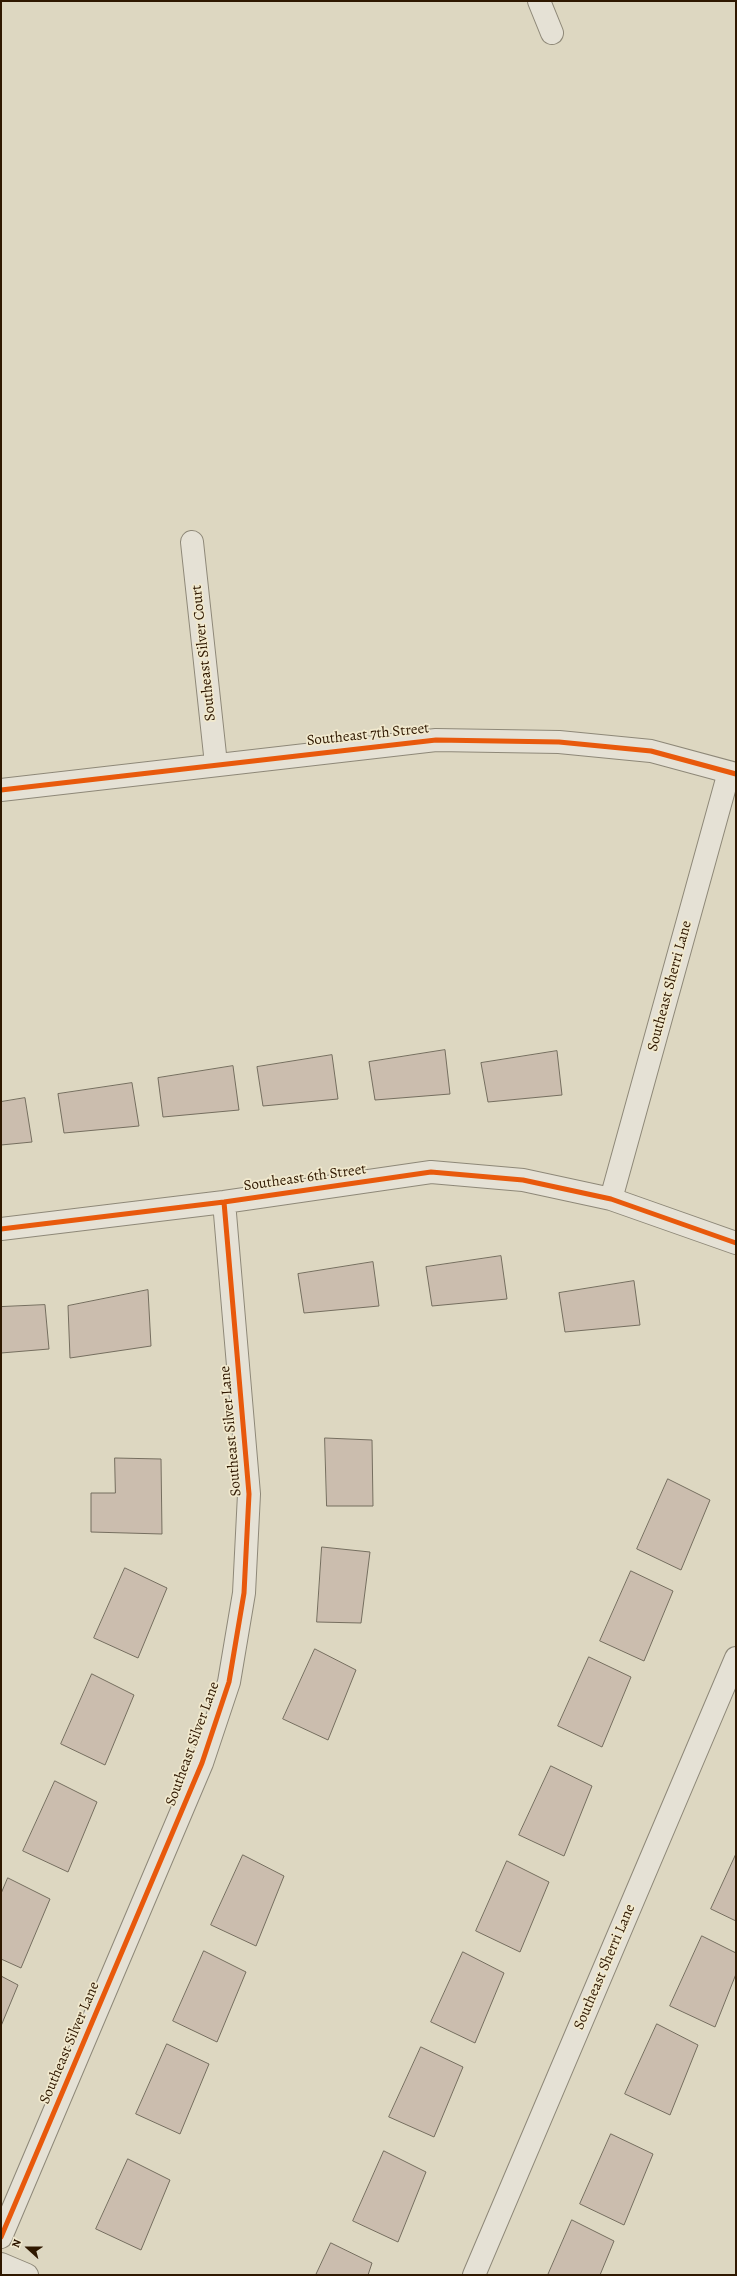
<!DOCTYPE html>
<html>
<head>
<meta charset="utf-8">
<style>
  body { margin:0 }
  #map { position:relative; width:737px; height:2276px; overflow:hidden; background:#ddd7c1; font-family:Alegreya,serif }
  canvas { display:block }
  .frame { position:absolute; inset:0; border:2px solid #2f1800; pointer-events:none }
  .north { position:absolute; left:8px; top:2228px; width:40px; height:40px; -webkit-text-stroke:3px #f1e9ce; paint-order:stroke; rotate:291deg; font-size:11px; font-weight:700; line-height:16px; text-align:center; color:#2f1800 }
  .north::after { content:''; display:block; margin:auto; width:14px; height:18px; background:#2f1800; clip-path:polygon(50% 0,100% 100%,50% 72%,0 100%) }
</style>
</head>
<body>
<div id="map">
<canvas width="737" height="2276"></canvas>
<div class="frame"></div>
<div class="north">N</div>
</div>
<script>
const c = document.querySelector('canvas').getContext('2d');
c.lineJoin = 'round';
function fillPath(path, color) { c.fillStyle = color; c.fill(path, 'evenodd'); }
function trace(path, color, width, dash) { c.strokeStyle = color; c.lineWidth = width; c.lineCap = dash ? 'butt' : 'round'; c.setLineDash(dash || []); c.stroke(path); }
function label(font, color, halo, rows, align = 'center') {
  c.font = font + ' Alegreya,serif'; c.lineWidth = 3.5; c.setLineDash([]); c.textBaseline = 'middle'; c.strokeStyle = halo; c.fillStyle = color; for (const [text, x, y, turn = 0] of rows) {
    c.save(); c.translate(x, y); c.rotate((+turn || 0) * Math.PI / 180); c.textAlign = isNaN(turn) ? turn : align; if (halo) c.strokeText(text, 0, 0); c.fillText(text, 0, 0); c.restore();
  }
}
const building = new Path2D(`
  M445,1050L450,1094L375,1100L369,1062Z
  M557,1051L562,1095L488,1102L481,1063Z
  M332,1055L338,1099L263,1106L257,1067Z
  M233,1066L239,1110L163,1117L158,1078Z
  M132,1083L139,1126L64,1133L58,1094Z
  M25,1098L32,1142L1,1145V1102Z
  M501,1256L507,1299L432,1306L426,1267Z
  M373,1262L379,1306L304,1313L298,1274Z
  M634,1281L640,1325L565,1332L559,1293Z
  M148,1290L151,1346L70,1358L68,1306Z
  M45,1305L49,1349L1,1353V1307Z
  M325,1438L372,1440L373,1506H327Z
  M115,1458L161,1459L162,1534L91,1532V1493H115Z
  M668,1479L710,1500L681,1570L637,1549Z
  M322,1547L370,1552L361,1623L317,1622Z
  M125,1568L167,1588L138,1658L94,1638Z
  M631,1571L673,1591L644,1661L600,1641Z
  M315,1649L356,1670L328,1740L283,1719Z
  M589,1657L631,1677L602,1747L558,1726Z
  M92,1674L134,1695L105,1765L61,1744Z
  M551,1766L592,1786L564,1856L519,1835Z
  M55,1781L97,1802L68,1872L23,1851Z
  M736,1854V1921L711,1909Z
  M243,1855L284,1876L256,1946L211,1925Z
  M507,1861L549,1882L520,1952L476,1931Z
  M8,1878L50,1899L21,1968L1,1959V1894Z
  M702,1936L736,1953V1974L715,2027L670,2006Z
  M204,1951L246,1972L217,2042L173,2021Z
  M463,1952L504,1973L475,2043L431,2022Z
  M1,1976L18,1985L1,2026Z
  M657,2024L698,2045L670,2115L625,2094Z
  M167,2044L209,2064L180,2134L136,2114Z
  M421,2047L463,2067L434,2137L389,2117Z
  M611,2134L653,2154L624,2225L580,2204Z
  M384,2151L426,2172L398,2242L353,2221Z
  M128,2159L170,2180L141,2250L96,2229Z
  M572,2220L614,2241L600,2275H548Z
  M331,2243L372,2263L368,2275H316Z`);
fillPath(building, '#cbbdae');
trace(building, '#756e5f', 1);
const street = new Path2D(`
  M539,1L552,33
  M192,542L216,764
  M1,790L436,740L559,742L651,751L736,774
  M611,1199L729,772
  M1,1229L224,1202L431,1172L523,1180L611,1199L736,1243
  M1,2237L202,1763L229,1682L244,1593L249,1494L224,1202
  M1,2264L27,2275
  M474,2275L736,1658`);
trace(street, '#8e8878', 24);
trace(street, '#e5e1d5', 22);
trace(new Path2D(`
  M1,790L436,740L559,742L651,751L736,774
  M1,1229L224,1202L431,1172L523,1180L611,1199L736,1243
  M1,2237L202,1763L229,1682L244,1593L249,1494L224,1202`), '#e8590c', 5);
label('15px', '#2f1800', '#f1e9ce', [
  ["Southeast Silver Court",204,653,-96],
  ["Southeast 7th Street",368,735,-6],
  ["Southeast Sherri Lane",670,986,-75],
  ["Southeast 6th Street",305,1178,-8],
  ["Southeast Silver Lane",231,1431,-95],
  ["Southeast Silver Lane",193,1744,-70],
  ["Southeast Sherri Lane",605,1967,-67],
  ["Southeast Silver Lane",70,2043,-67]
]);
</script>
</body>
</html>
